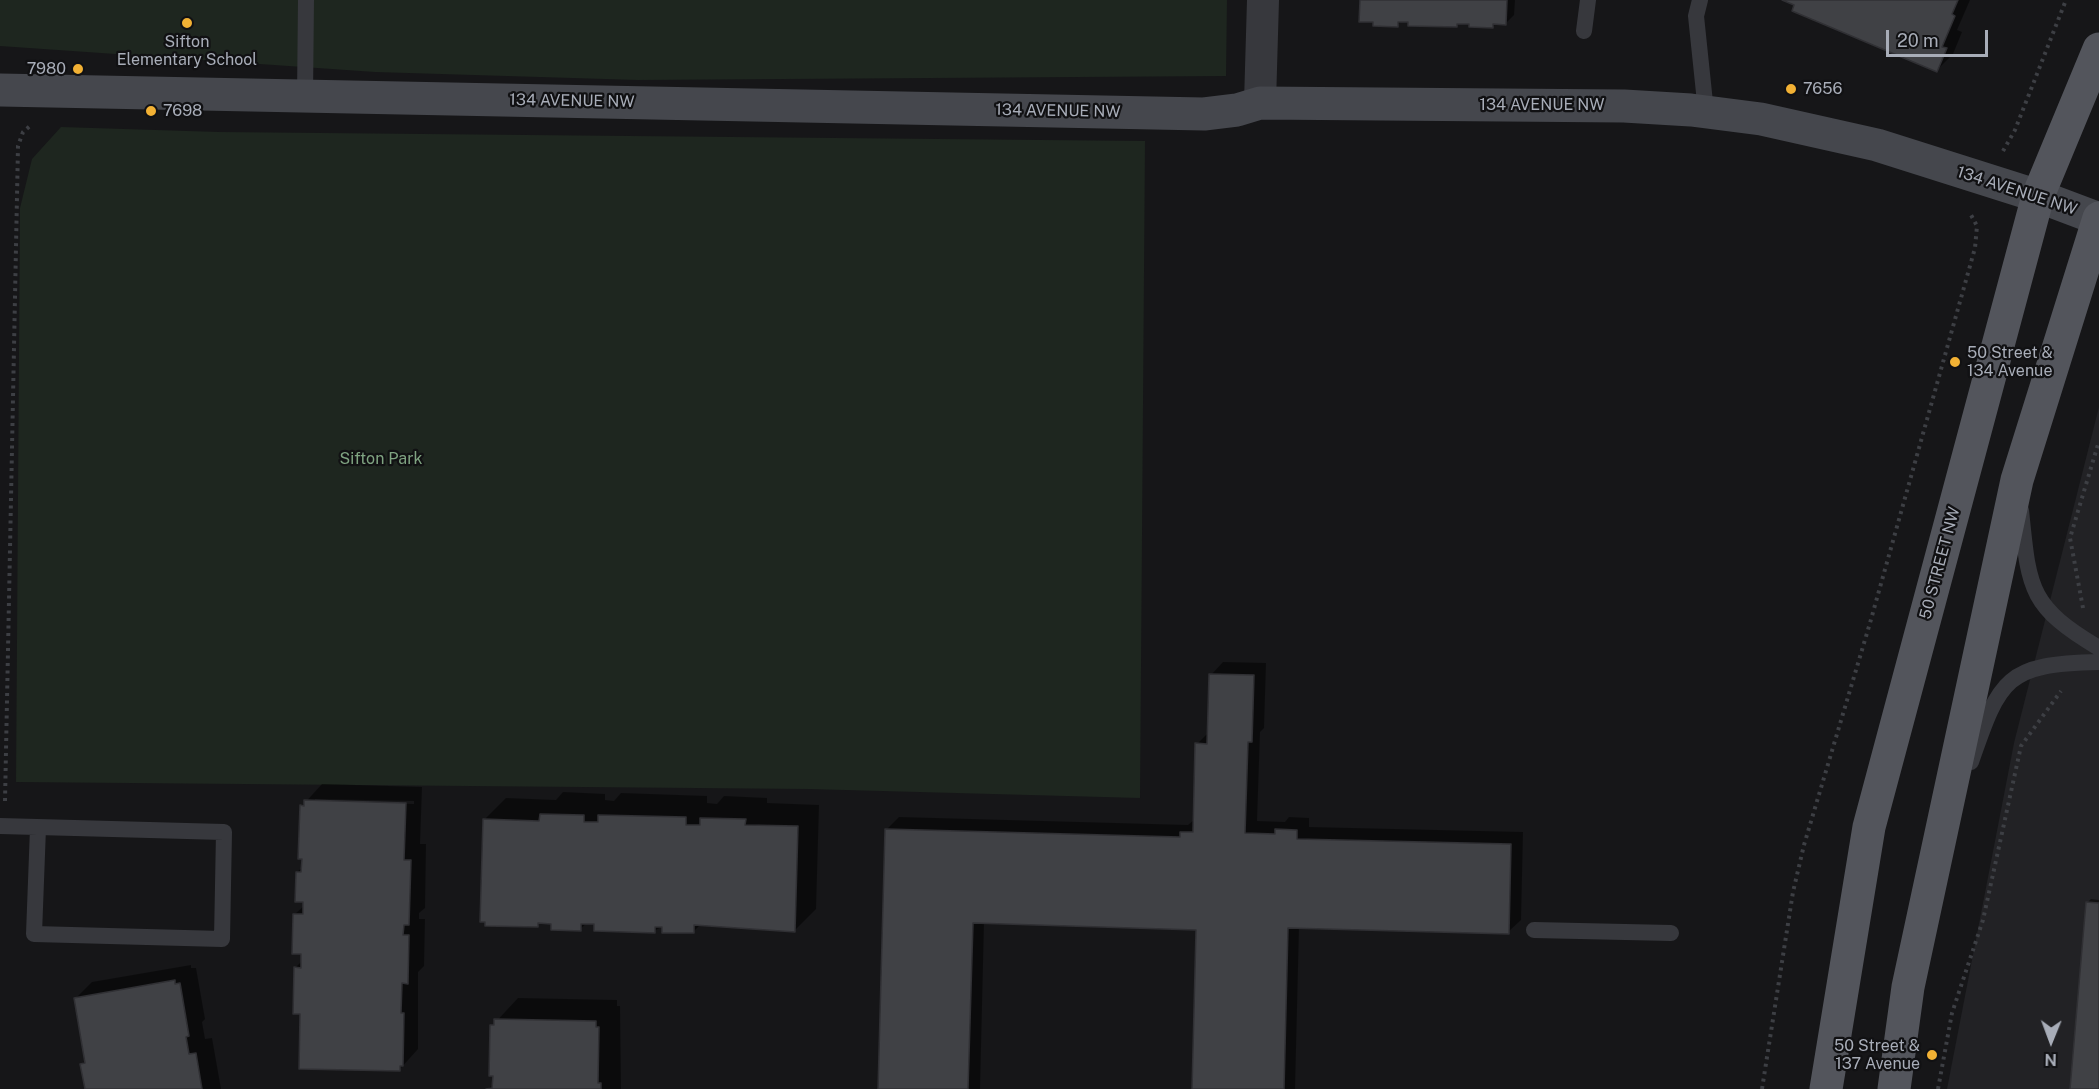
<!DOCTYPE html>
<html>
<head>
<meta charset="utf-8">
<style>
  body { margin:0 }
  #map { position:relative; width:2099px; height:1089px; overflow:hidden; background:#161618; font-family:"Public Sans",sans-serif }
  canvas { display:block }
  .north { position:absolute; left:2021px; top:1011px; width:60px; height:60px; -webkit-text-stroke:4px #111113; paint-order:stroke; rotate:181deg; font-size:16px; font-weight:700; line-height:24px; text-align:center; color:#a8adb8 }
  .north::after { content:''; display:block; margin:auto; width:21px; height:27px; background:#a8adb8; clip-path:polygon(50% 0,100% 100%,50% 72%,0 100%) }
  .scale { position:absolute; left:1886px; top:30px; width:102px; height:27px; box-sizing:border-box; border:3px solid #a8adb8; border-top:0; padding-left:8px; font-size:18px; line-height:21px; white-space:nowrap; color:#a8adb8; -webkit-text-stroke:4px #111113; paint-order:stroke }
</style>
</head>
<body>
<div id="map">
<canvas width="2099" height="1089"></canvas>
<div class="north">N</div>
<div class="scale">20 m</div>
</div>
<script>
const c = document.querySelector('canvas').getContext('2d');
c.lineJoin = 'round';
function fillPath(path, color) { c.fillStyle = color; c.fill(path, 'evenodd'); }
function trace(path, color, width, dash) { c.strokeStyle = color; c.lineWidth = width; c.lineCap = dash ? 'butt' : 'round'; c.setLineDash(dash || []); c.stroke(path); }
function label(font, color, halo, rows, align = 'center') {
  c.font = font + ' "Public Sans",sans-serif'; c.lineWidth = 4.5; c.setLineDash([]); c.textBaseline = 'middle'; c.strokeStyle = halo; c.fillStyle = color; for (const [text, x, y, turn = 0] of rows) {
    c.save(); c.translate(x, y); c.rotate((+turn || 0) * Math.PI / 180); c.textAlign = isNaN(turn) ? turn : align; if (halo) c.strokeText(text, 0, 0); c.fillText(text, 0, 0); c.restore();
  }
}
fillPath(new Path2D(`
  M2099,407V1089H1947L2014,743Z`), '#222225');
fillPath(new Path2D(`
  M0,0H1227L1226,76L638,80L375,72L0,46Z
  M61,127L219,132L1145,141L1140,798L808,789L16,782L20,208L32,159Z`), '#1e261f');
fillPath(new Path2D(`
  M1361,0H1515L1514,15L1506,23H1497L1492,27L1471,23L1459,22L1456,26L1402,21L1397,25Z
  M1786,0H1970L1957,30L1962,32L1953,54L1937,70Z
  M1223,662L1266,663L1264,728L1260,732L1257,821L1285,822L1289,817L1309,818V827L1523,832L1521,920L1508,932L1299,927L1295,1089H1193L1198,928L984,922L980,1089H879L886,830L899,817L1188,825L1195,819L1197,744L1209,732L1211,675Z
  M322,784L422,787L420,844H426L425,908L419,913V919H425L424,966L418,972V1049L400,1069L302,1012L296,967L302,961L295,914L305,905L297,872L303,867L302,806ZM315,799L414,801V804L315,802Z
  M563,792L605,794V800L614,801L621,793L707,796V803L717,804L724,796L767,798V803L819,805L816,909L794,931L701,924L693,932L663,926L654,931L595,923H587L580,929L552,923L541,922L537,926L484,820L506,798L556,800Z
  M2091,899L2099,900V1089H2071L2087,903Z
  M191,965V968H196L205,1019L202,1022L205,1039L212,1038L221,1089H86L82,1064L86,1059L76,998L92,982Z
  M518,998L617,1000V1006H620L621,1089H488L494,1083L492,1026Z`), '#0007');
const building = new Path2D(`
  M1360,0H1507L1506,25L1493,24V28L1469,27V24H1457V27L1408,26V22H1398V27L1373,26V22H1359Z
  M1782,0H1958L1952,14L1955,16L1942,47L1947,48L1937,72L1792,11L1794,5Z
  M1209,674L1254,675L1252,742H1248L1245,833L1275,834V829L1297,830V839L1511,844L1509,934L1288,928L1284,1089H1192L1196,930L973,923L968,1089H878L885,829L1180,837V832H1193L1195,743L1207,744Z
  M304,800L406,803L404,860H411L409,925H404L403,935H409L408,984L402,983L401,1013H404L403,1066H400V1071L299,1069L300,1014H293L294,967L301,968V954H292L293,914H303V902H295L296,872H301L302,859H298L300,805L304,806Z
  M540,814L584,815V822H598V815L686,817V825H700V818L746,819L745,825L798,826L795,932L694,925V933H662V927H655V933L594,931V924H581V931L551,930V924L538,923V927L485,926V922H480L483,819L539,821Z
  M2086,902L2099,903V1089H2070Z
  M175,980V984L180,983L189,1036L186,1037L189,1054L196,1053L202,1089H85L80,1064L85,1063L74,998Z
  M494,1019L596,1021V1027H599L598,1083H601V1089H486L492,1088L493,1076H489L490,1025H494Z`);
fillPath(building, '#404145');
trace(building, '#303034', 1.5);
trace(new Path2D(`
  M2003,151L2015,130L2066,0
  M2083,608L2070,538L2099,441
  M5,801L18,146L23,132L30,126
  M1762,1089L1793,892L1804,845L1870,623L1975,248L1977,226L1971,215L1972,211
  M1938,1089L1952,1013L1983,920L2021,746L2061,691`), '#3d3f44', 4, [3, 4.5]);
trace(new Path2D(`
  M1700,0L1696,16L1706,112
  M1584,31L1588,0
  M305,97L306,0
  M2021,510C2029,588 2028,606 2099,648
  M1971,762C2000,678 2006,664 2099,662
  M0,826L224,832L222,939L34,934L38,828
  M1534,930L1671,933`), '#37383d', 16);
trace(new Path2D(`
  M1260,103L1263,0`), '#37383d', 32);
trace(new Path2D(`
  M0,90L1204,114L1237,110L1260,103L1624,106L1691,110L1761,119L1877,145L2038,196L2099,219`), '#45474d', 33);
trace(new Path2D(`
  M1826,1089L1869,827L2038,196L2099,49
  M1894,1089L1908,987L2017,480L2099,218`), '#53555c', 33);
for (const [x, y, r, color] of [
  [187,23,6,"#f2b134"],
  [78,69,6,"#f2b134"],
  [1791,89,6,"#f2b134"],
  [151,111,6,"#f2b134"],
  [1955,362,6,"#f2b134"],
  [1932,1055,6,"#f2b134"]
]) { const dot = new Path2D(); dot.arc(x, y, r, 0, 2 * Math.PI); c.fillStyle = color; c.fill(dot); trace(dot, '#111113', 2); }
label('16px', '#a8adb8', '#111113', [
  ["Sifton",187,42,"center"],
  ["Elementary School",187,60,"center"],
  ["7980",66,69,"right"],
  ["7656",1803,89],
  ["7698",163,111],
  ["50 Street &",1967,353],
  ["134 Avenue",1967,371],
  ["50 Street &",1920,1046,"right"],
  ["137 Avenue",1920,1064,"right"]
], 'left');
label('16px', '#a8adb8', '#111113', [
  ["134 AVENUE NW",572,101,1],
  ["134 AVENUE NW",1542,105],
  ["134 AVENUE NW",1058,111,1],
  ["134 AVENUE NW",2017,191,18],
  ["50 STREET NW",1940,563,-75]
]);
label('16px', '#7fa381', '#111113', [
  ["Sifton Park",381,459]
]);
</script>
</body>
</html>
